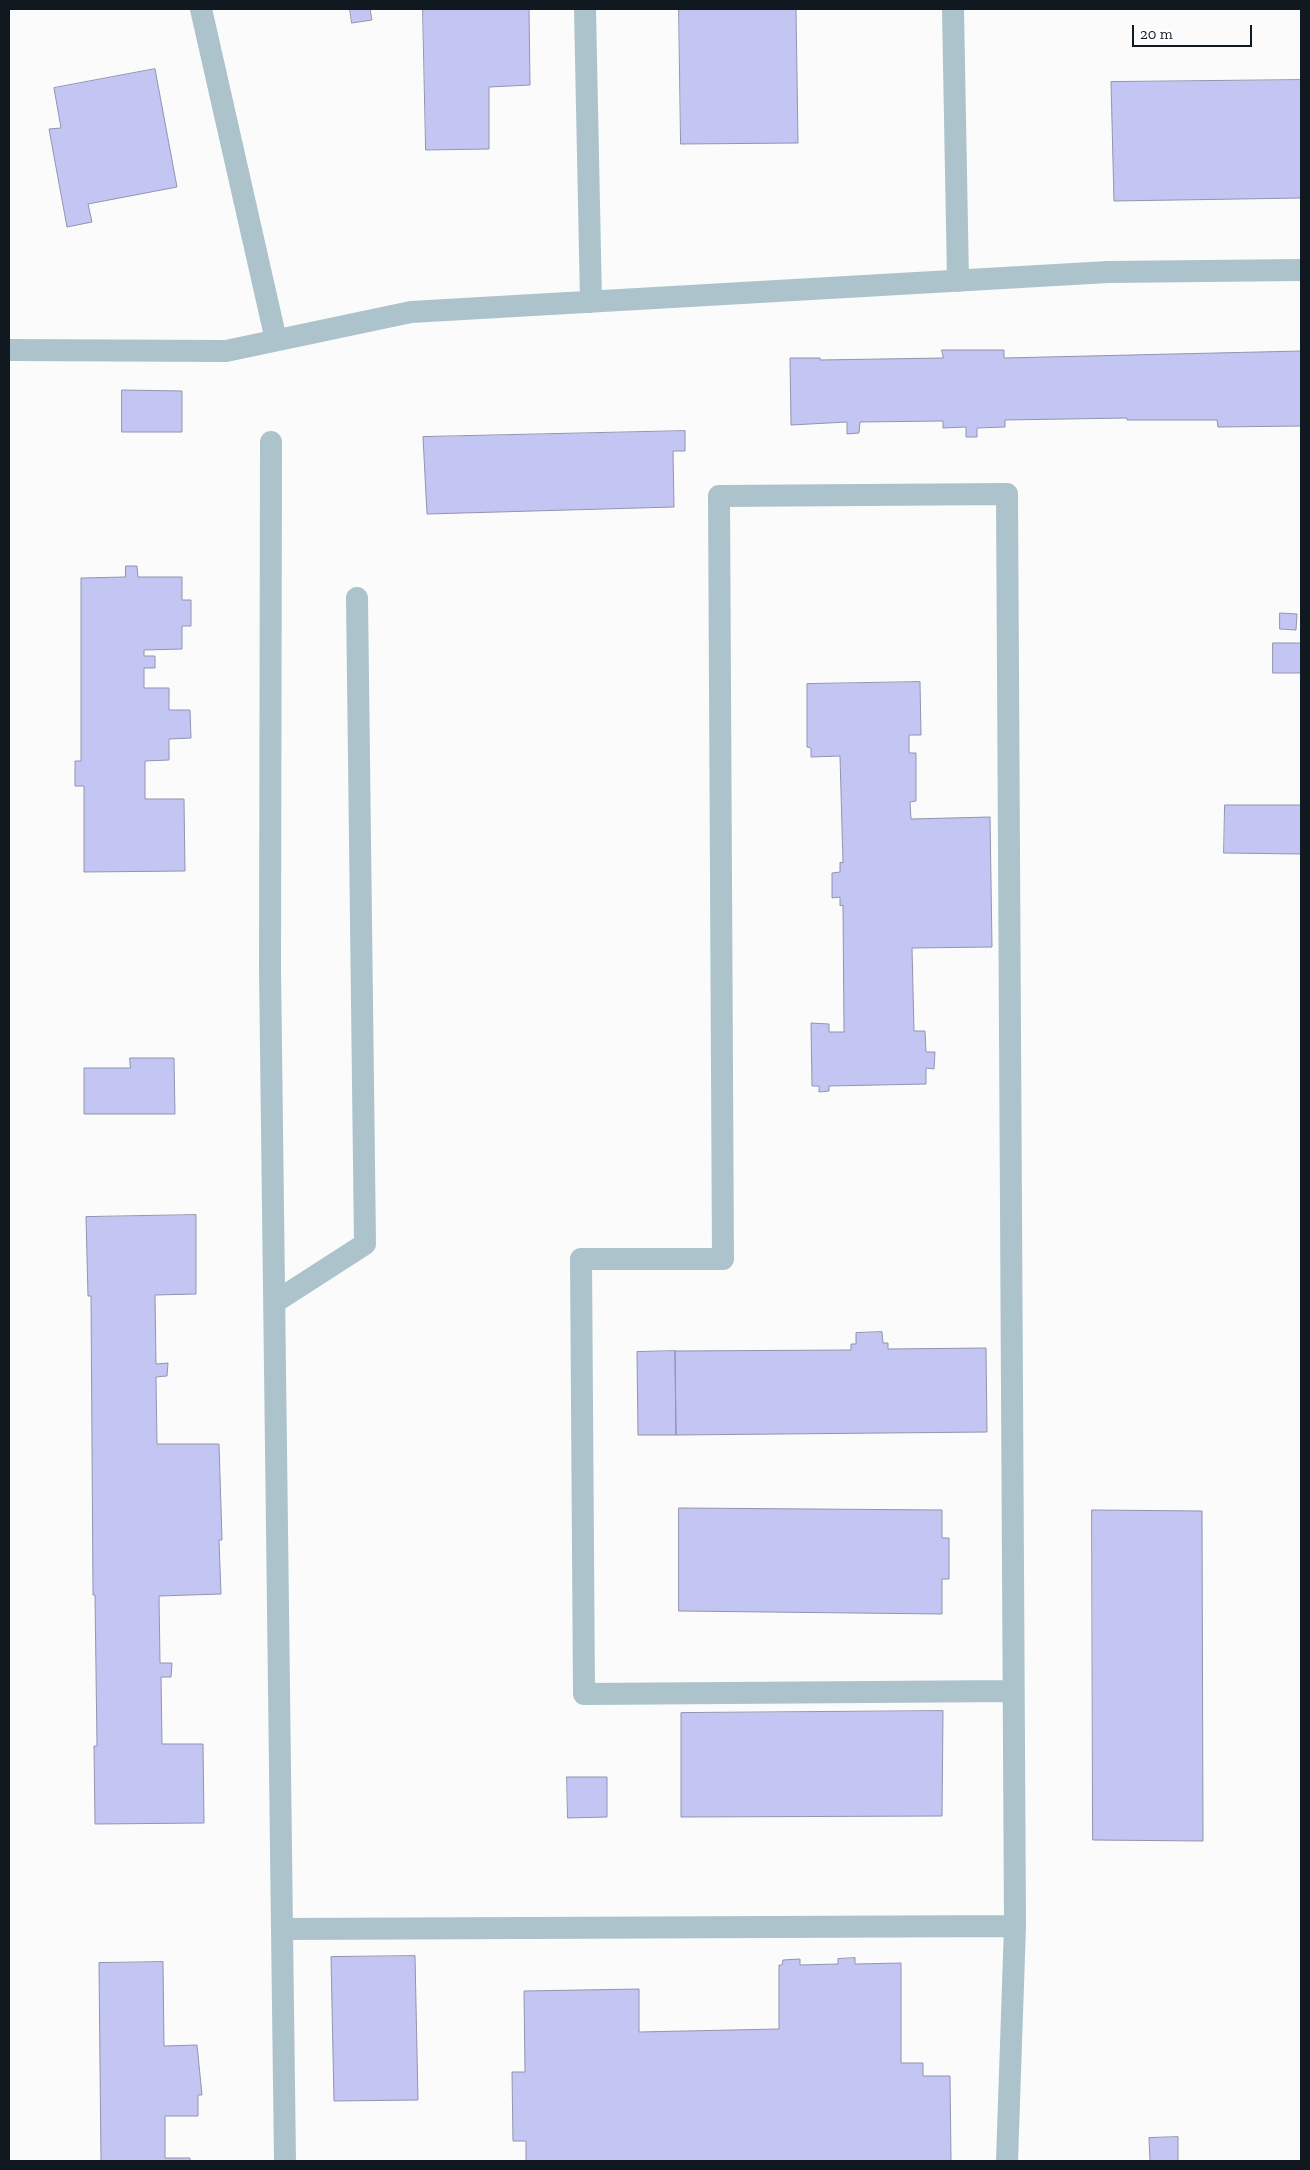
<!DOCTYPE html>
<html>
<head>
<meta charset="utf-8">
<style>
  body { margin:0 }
  #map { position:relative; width:1310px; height:2170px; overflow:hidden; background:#fbfbfb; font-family:"Zilla Slab",serif }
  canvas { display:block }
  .frame { position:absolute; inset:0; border:10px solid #101820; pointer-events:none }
  .scale { position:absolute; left:1132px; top:25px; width:120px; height:22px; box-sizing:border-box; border:2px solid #101820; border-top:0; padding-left:6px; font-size:15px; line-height:18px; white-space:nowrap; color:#101820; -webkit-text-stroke:4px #fff; paint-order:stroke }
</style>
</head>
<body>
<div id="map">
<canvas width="1310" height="2170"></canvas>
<div class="frame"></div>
<div class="scale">20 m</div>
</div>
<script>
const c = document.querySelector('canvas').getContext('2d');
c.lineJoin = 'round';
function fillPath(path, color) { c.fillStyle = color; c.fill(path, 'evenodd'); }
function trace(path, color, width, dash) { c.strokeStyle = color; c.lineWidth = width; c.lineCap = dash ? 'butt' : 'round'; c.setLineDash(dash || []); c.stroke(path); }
const building = new Path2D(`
  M350,9H370L372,20L352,23Z
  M423,9H529L530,85L489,87V149L426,150Z
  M679,9H796L798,143L681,144Z
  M155,69L177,187L88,204L92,222L67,227L49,129L61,128L54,88Z
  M1301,80V198L1114,201L1111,82Z
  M942,350H1004V358L1301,351V426L1218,427L1217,420H1127V418L1005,420V427L977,428V437H966V427L943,428V421L860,422L859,433L847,434V422L791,425L790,358H820V360L943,358Z
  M122,390L182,391V432H122Z
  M685,431V451H673L674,507L427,514L423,437Z
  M126,566H137L138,577H182V600H191V626H182V649L144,650V656H155V668H144V688H169V710H190L191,738L169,739V760L145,761V799H184L185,871L84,872V786H75V761H81V578L125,577Z
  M1280,613L1297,614L1296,630L1280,629Z
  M1273,643H1301V673H1273Z
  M920,682L921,735H909V753H916V801L910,802L911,819L990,817L992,947L912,948L914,1031H925L926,1052H935L934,1069L926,1068V1084L829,1086V1091L819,1092V1086H812L811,1023L829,1024V1032H844L843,905L840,906V897L832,898V873L840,872V862L843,863L840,756L811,757V748L807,747V684Z
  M1225,805H1301V854L1224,853Z
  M130,1058H174L175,1114H84V1068H130Z
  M196,1215V1294L155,1295L156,1364L168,1363L167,1376L156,1377L157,1444H219L222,1540H219L221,1594L159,1596L160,1663H172L171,1677H161L162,1744H203L204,1823L95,1824L94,1746H97L95,1595H93L91,1296H88L86,1217Z
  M882,1332L883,1343H888V1349L986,1348L987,1432L676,1435L675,1351L851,1350V1344H856V1333Z
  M675,1351L676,1435H638L637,1352Z
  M679,1508L942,1510V1538H949V1579H942V1614L679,1611Z
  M1092,1510L1202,1511L1203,1841L1093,1840Z
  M943,1711L942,1816L681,1817V1713Z
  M567,1777H607V1817L568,1818Z
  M415,1956L418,2100L334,2101L331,1957Z
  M855,1958V1964L901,1963V2063H923V2076H950L951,2161H526V2141H513L512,2072H525L524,1991L639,1989V2032L779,2029V1965H782L783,1960L800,1959V1965L838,1964V1959Z
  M163,1962L164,2046L197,2045L202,2095H198V2116H165V2158H190V2161H101L99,1963Z
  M1178,2137V2161H1150L1149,2138Z`);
fillPath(building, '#c3c5f2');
trace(building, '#9294b0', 1);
trace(new Path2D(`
  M201,9L276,340
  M585,9L591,302
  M953,9L958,281
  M9,350L226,351L411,312L1108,272L1301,270
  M271,442L270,968L282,1929
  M275,1302L365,1244L357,598
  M1013,1691L584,1694L581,1259H723L719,496L1007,494L1015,1926
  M285,2161L282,1929L1015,1926L1007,2161`), '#acc3cb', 22);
</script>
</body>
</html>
